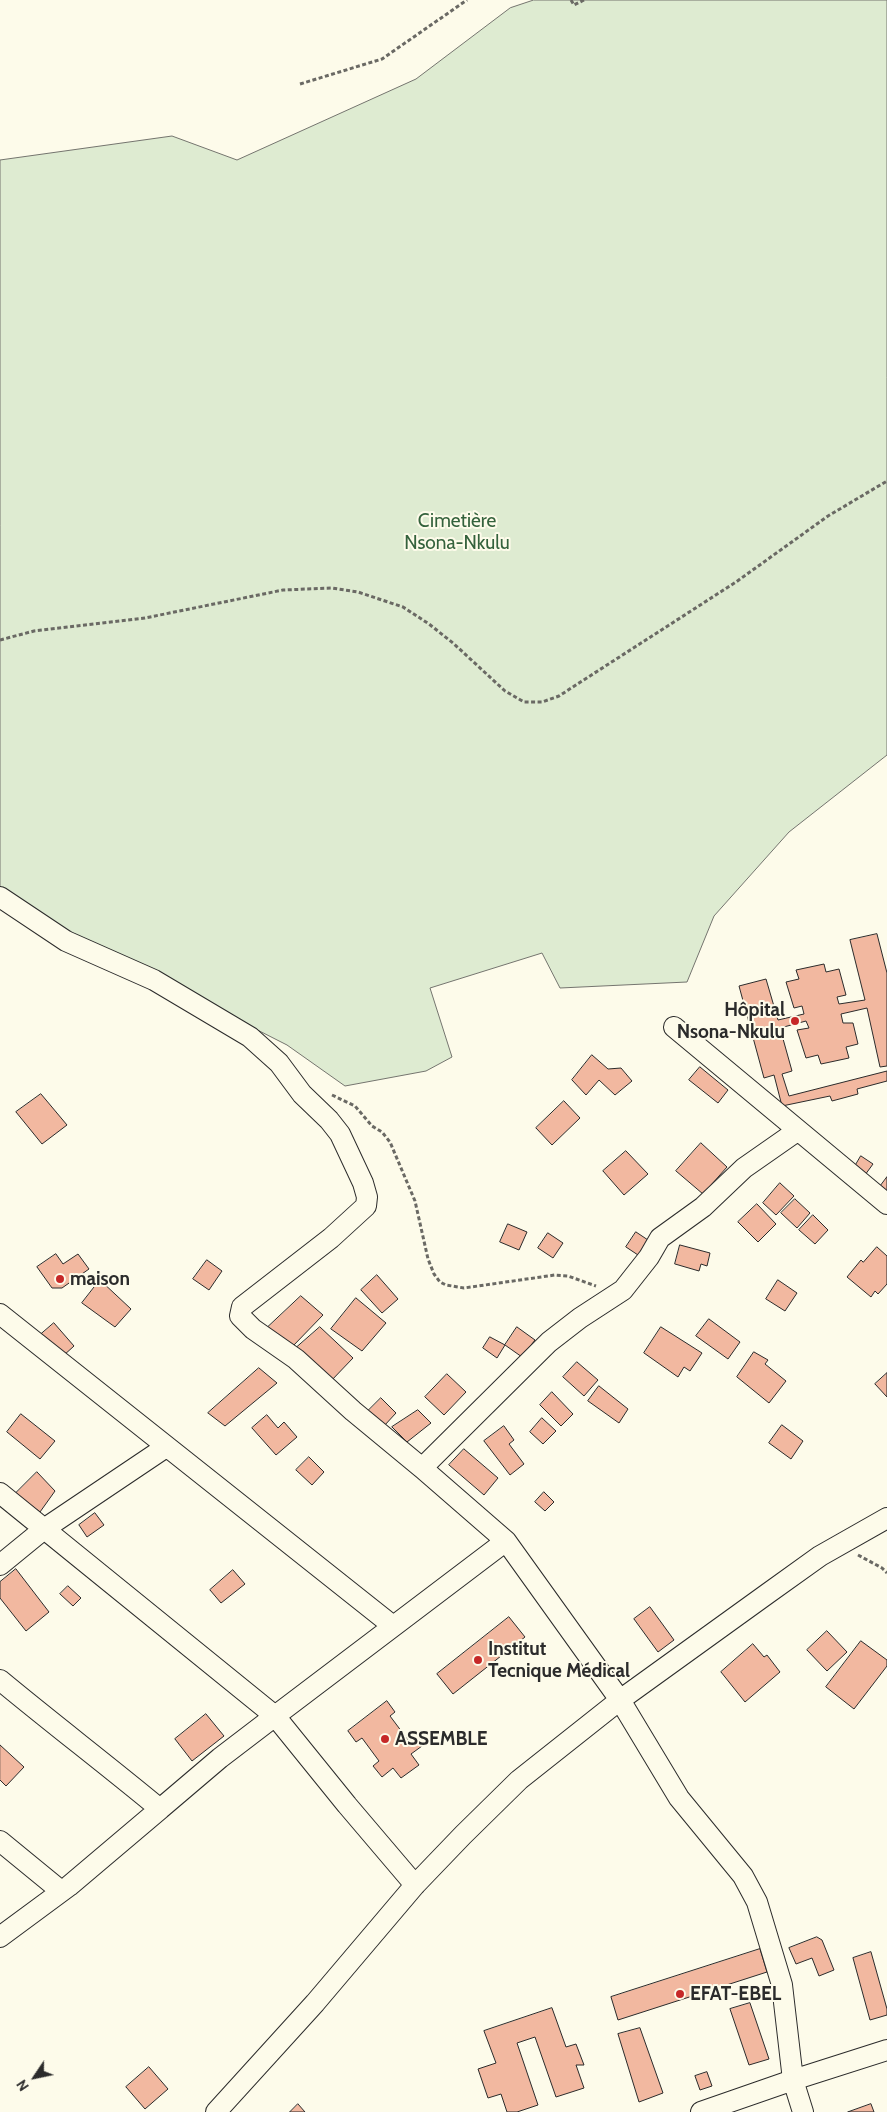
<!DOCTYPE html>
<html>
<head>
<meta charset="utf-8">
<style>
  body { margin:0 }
  #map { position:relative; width:887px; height:2112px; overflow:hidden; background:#fdfbea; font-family:Cabin,sans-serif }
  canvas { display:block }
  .north { position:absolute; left:10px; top:2052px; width:50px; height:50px; -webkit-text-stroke:4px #fdfbea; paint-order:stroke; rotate:236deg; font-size:14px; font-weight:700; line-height:20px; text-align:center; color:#2b2b2b }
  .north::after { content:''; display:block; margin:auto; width:18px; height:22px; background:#2b2b2b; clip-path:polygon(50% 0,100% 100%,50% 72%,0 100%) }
</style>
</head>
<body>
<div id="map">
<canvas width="887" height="2112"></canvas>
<div class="north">N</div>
</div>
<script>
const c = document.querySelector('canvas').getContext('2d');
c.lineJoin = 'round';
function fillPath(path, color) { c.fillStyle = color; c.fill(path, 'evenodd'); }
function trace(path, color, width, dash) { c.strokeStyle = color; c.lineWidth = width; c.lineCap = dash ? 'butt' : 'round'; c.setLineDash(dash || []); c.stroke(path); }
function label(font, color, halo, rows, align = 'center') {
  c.font = font + ' Cabin,sans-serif'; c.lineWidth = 4; c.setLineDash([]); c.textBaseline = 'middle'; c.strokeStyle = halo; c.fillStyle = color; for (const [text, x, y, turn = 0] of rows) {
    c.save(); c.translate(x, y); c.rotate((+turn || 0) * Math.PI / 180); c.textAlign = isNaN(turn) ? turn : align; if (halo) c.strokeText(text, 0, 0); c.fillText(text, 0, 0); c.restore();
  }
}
const green = new Path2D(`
  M534,0H887V755L789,832L714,916L687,982L560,988L542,953L430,988L452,1057L426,1071L345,1086L287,1045L102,951L0,891V160L172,136L237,160L416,79L510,8Z`);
fillPath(green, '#deebd1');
trace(green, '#74746e', 1);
const building = new Path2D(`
  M877,934L887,973V1066L880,1067L867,1008L841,1014L843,1023H853L858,1044L846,1047L849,1058L821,1064L818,1055L806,1058L797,1030L809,1028L806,1021L780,1028L792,1071L782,1074L789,1096L887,1071V1081L857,1089L858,1094L832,1101L830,1096L782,1106L774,1075L764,1078L739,986L766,979L778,1020L804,1014L802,1006L794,1008L786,982L799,979L796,970L824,964L826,972L839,969L846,995L837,997L839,1004L865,1000L850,940Z
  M592,1055L608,1069L621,1068L632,1081L615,1095L599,1080L586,1095L572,1080Z
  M700,1067L728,1090L718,1103L689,1080Z
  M41,1094L67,1125L42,1144L16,1112Z
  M564,1101L580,1118L552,1145L536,1128Z
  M701,1143L727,1167L703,1194L676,1171Z
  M626,1151L648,1174L624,1195L603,1171Z
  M861,1156L873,1164L865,1175L854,1168Z
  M887,1177V1194L879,1188Z
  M780,1183L794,1196L776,1215L763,1203Z
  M795,1199L810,1213L797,1228L781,1213Z
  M757,1204L776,1224L758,1242L738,1222Z
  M813,1215L828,1230L815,1244L799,1230Z
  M508,1224L527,1232L519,1250L500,1242Z
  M636,1232L651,1242L641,1257L626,1247Z
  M548,1233L563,1243L553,1258L538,1248Z
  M680,1245L710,1253L707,1266L701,1264L699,1271L675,1264Z
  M877,1247L887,1256V1284L878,1294L875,1291L871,1297L847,1277L861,1260L863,1262Z
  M56,1254L63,1264L78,1254L89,1269L62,1288H52L37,1267Z
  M207,1260L222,1271L209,1290L193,1279Z
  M377,1275L398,1299L382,1313L361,1290Z
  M100,1280L131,1309L115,1327L82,1303Z
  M778,1280L797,1293L785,1311L766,1299Z
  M301,1296L323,1315L292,1347L268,1327Z
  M356,1298L386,1323L362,1351L331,1329Z
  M709,1319L740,1342L728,1359L696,1336Z
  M54,1323L74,1346L52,1366L32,1342Z
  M320,1327L353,1358L330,1382L296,1348Z
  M517,1327L535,1340L522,1357L505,1345Z
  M661,1327L702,1353L690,1371L684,1367L678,1377L644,1353Z
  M490,1337L505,1345L497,1358L483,1348Z
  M754,1352L768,1360L765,1364L786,1381L769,1403L737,1377Z
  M577,1362L598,1380L584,1396L563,1377Z
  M259,1368L277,1383L225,1426L208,1413Z
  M887,1373V1397L875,1384Z
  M447,1374L466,1392L444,1415L425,1397Z
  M599,1386L628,1409L619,1423L588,1401Z
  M552,1392L573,1414L561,1426L540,1405Z
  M381,1398L396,1413L384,1426L368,1411Z
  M418,1410L431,1423L407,1442L392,1427Z
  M21,1414L55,1441L40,1459L7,1432Z
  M267,1415L278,1428L284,1422L297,1437L276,1455L252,1428Z
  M542,1418L556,1431L543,1444L530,1432Z
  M782,1425L803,1441L791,1459L769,1443Z
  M504,1426L514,1440L509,1444L524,1464L510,1475L484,1441Z
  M464,1449L498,1478L484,1495L449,1465Z
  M309,1457L324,1472L312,1485L296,1470Z
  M37,1472L55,1491L40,1512L15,1494Z
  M544,1492L554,1502L545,1511L535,1502Z
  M95,1513L104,1525L87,1537L79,1525Z
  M16,1569L49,1612L26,1631L0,1598V1582Z
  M233,1570L245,1584L221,1603L210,1590Z
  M68,1586L81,1598L73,1606L60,1594Z
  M650,1607L674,1640L658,1652L634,1619Z
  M509,1617L525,1637L453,1694L437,1674Z
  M827,1631L847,1652L827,1671L807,1650Z
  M861,1641L887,1660V1666L854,1709L826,1687Z
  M753,1644L764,1657L767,1655L780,1672L745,1702L721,1672Z
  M387,1701L395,1712L390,1716L408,1740L414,1736L422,1746L411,1754L419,1765L401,1778L393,1768L382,1777L373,1766L379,1761L362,1738L356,1742L348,1731Z
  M206,1714L224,1736L192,1761L175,1739Z
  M0,1745L24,1767L6,1786L0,1780Z
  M817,1937L822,1940L834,1970L819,1976L812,1958L796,1964L789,1948Z
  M760,1949L767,1972L618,2020L611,1997Z
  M871,1952L887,2009V2015L870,2020L853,1958Z
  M750,2003L769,2059L749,2065L730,2009Z
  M552,2008L566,2047L576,2044L584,2065H576L584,2088L556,2097L535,2037L517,2043L538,2105L517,2112H507L501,2094L488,2098L478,2069L496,2063L484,2031Z
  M640,2028L663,2093L639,2102L618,2034Z
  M149,2067L168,2089L145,2109L126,2087Z
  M707,2072L712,2086L700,2090L695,2076Z
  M298,2104L305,2112H290Z
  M871,2104L874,2112H848Z`);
fillPath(building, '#f2b8a0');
trace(building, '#2b2b2b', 1);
const minor = new Path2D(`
  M0,897L66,941L154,980L250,1037L279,1063L302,1094L329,1120L340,1134L363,1183L367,1197L366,1206L331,1238L242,1307L240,1316L253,1329L296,1359L353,1411L422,1468L506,1541L620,1700L679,1798L743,1876L757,1902L782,1985L793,2080L803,2112
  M674,1027L887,1204
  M0,1314L393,1626
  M422,1468L549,1342L580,1318L623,1290L649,1257L660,1238L703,1207L744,1168L797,1131
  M0,1493L275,1716L506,1541
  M0,1565L44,1529L166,1447
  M0,1680C53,1724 107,1765 160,1809L220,1758L275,1716L347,1805L415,1885
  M0,1841L61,1891
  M0,1937L69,1886L160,1809
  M216,2112L315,2003L415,1885L463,1835L519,1780L620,1700L767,1594L820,1556L887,1518
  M701,2112L793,2080L887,2050`);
trace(minor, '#2b2b2b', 22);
trace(new Path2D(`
  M571,0L574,5L584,0
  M300,84L382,59L467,0
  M0,640L34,631L145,618L283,590L332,588L358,592L403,607L429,624L453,643L505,691L524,702H542L559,696L579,683L736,582L828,516L887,481
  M332,1095L355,1106L372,1126L382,1132L390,1142L415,1201L428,1259L434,1274L440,1282L446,1285L464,1288L555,1275L568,1276L596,1286
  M858,1555L882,1568L887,1573`), '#6a6964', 3, [4, 2.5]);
trace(minor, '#fdfbea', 20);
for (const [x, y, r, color] of [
  [795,1021,5,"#c62828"],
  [60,1279,5,"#c62828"],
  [478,1660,5,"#c62828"],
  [385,1739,5,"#c62828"],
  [680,1994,5,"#c62828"]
]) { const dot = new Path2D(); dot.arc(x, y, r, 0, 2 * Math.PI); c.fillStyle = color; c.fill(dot); trace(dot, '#fdfbea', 2); }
label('19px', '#34623c', '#fdfbea', [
  ["Cimetière",457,521],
  ["Nsona-Nkulu",457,543]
]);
label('bold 19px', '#2b2b2b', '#fdfbea', [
  ["Hôpital",785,1010,"right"],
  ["Nsona-Nkulu",785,1032,"right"],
  ["maison",70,1279],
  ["Institut",488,1649],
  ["Tecnique Médical",488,1671],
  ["ASSEMBLE",395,1739],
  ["EFAT-EBEL",690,1994]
], 'left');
</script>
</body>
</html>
